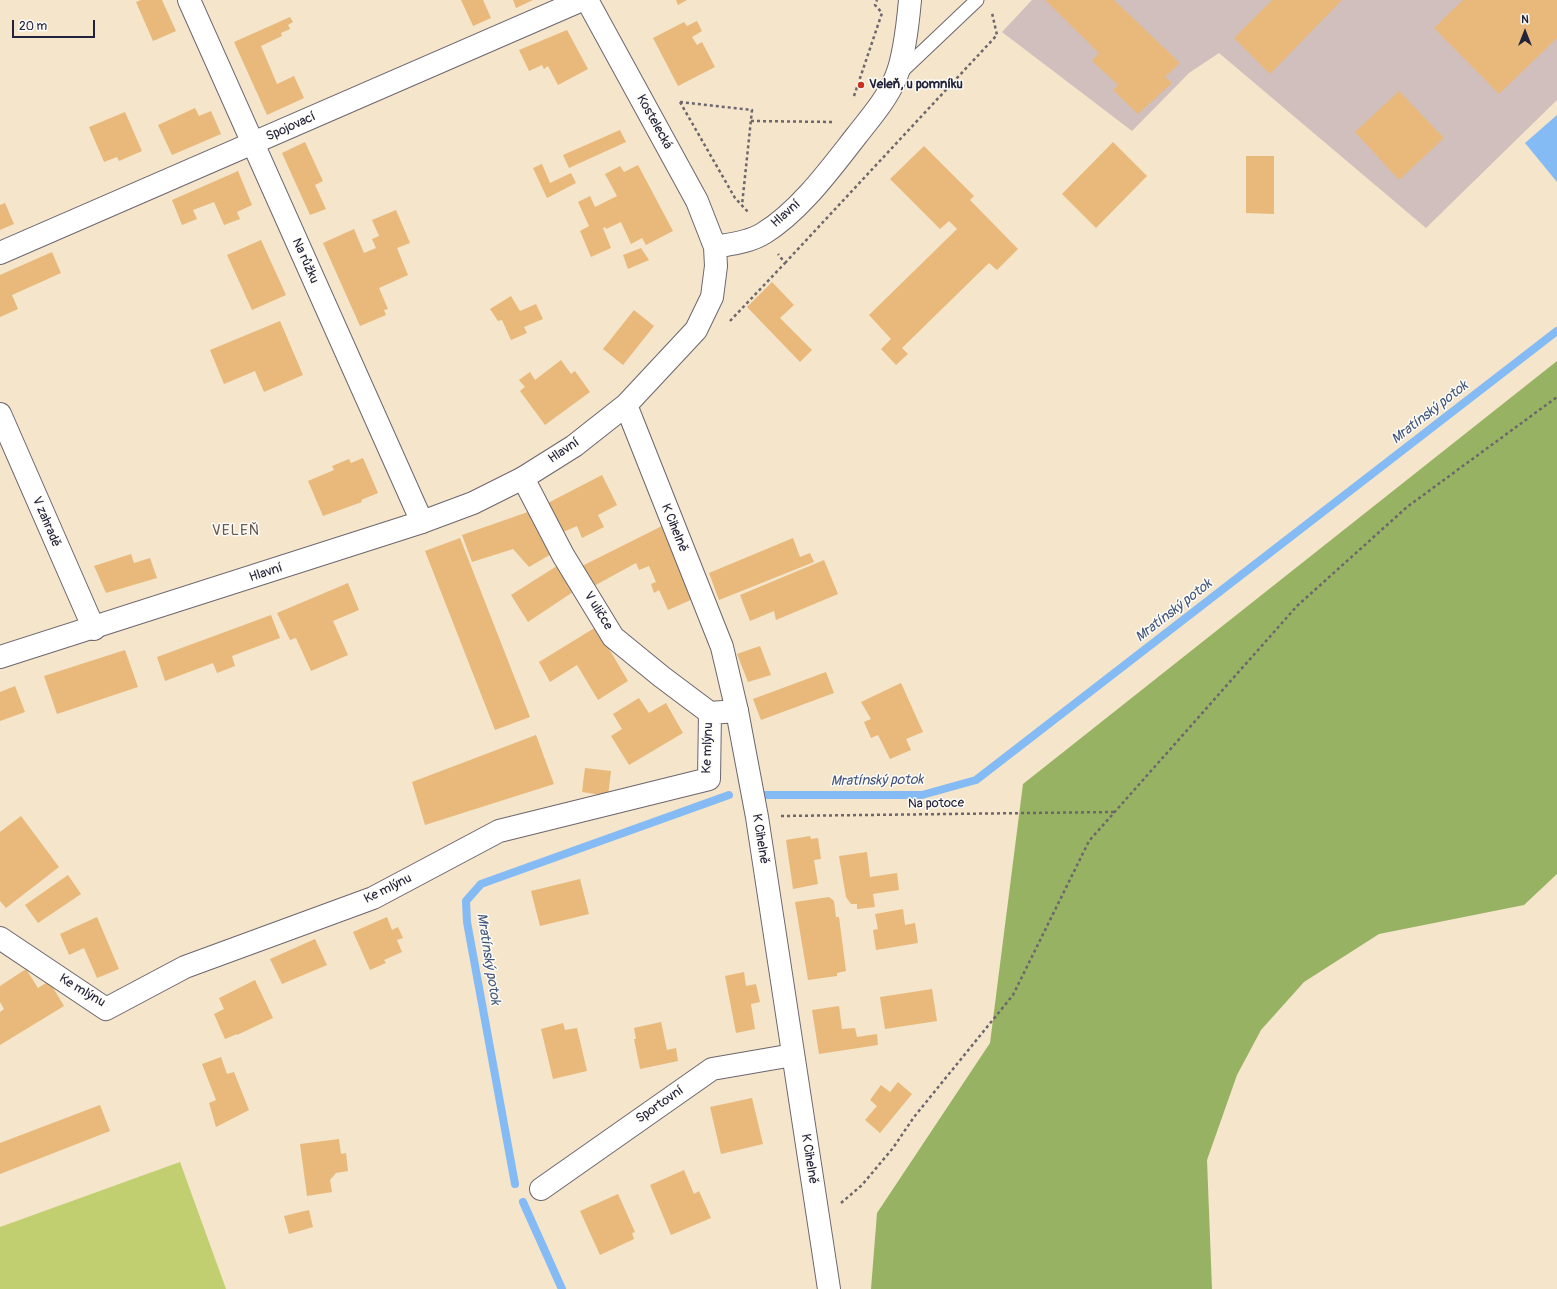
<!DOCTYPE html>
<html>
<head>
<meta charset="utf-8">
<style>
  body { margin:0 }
  #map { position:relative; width:1557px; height:1289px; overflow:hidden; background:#f4e5cb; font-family:Pangolin,sans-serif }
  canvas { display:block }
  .north { position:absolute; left:1505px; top:12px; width:40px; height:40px; -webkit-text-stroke:3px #fdfcf7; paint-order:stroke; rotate:0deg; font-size:11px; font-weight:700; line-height:16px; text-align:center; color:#22223b }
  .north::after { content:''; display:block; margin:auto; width:14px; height:18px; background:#22223b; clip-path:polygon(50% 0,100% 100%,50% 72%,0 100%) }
  .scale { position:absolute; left:12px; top:20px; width:83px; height:18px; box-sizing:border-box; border:2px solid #22223b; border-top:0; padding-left:5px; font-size:12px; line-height:14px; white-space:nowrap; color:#22223b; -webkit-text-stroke:3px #fdfcf7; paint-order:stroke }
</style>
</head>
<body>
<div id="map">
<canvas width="1557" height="1289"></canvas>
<div class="north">N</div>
<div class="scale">20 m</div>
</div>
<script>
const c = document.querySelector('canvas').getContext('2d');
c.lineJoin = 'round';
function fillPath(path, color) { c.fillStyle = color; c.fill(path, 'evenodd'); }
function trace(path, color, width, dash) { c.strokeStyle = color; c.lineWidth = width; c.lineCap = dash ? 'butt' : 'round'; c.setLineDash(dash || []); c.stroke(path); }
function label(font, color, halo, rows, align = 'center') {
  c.font = font + ' Pangolin,sans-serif'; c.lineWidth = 3; c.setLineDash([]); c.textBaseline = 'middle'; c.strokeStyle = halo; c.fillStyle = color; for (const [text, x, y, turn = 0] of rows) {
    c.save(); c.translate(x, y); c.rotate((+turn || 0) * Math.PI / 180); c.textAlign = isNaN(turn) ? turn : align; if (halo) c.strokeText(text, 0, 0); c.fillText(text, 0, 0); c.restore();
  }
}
fillPath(new Path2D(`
  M1032,0H1557V100L1426,228L1219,53L1189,73L1132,131L1002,32Z`), '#d1bfbe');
fillPath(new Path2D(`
  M180,1162L226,1289H0V1227Z`), '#c1cf71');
fillPath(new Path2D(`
  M1557,361V874L1524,905L1379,934L1304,982L1261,1030L1237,1075L1207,1160L1212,1289H871L877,1213L990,1043L1023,784Z`), '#98b263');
fillPath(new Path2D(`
  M1557,115V182L1525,143Z`), '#85bbf4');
trace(new Path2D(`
  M763,795H922L976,780L1557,331
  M515,1184L467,922L466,901L481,884L729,795
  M523,1202L562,1289`), '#85bbf4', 8);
fillPath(new Path2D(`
  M141,0H162L176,31L153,41L136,2Z
  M461,0H483L491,18L473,26Z
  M513,0H533L516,8Z
  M676,0H687L678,5Z
  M1045,0H1114L1180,63L1165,77L1172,83L1138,114L1113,90L1118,85L1092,61L1099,53Z
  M1272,0H1342L1270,74L1234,38Z
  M1463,0H1557V38L1499,94L1434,28Z
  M290,17L293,22L288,25L290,29L281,33L282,36L261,46L277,84L294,76L304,98L267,115L234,42Z
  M697,21L702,31L692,37L697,45L702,42L715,67L678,86L653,38L684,22L687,26Z
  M567,30L588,69L558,85L548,66L544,69L542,65L529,71L519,50Z
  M1399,91L1444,138L1399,180L1355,132Z
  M195,108L199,116L211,111L221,134L172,155L158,125Z
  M125,112L142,151L119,161L117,157L104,162L89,127Z
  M620,130L626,142L569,168L563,155Z
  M305,142L323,181L315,185L326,209L310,215L282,153Z
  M1113,142L1147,176L1096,228L1062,194Z
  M924,146L974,196L970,200L1018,249L997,270L989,263L902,348L908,354L896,365L881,349L891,339L869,315L957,229L949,221L940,229L890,179Z
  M1246,156H1274V214L1246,213Z
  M542,164L550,183L571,173L576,183L547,198L533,168Z
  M638,165L673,231L646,245L642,238L631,244L621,222L606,229L605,227L603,228L611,248L591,257L580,231L589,226L578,202L590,196L595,207L617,196L605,174L620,166L624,172Z
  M238,171L252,205L237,212L240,219L224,225L214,202L193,210L197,219L182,225L172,200Z
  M5,203L14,224L0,230V205Z
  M396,210L410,243L397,248L408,275L379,288L388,309L384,310L386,315L360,326L323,243L354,229L364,253L376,248L372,239L379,236L372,220Z
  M261,240L286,295L252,310L227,255Z
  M641,248L649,260L628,269L623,255Z
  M52,252L61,273L12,295L18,309L0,317V275Z
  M772,282L794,305L780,318L812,350L800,362L747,307Z
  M511,296L520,311L536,304L543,319L524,327L527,333L511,340L502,320L498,321L490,309Z
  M634,310L654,326L623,365L603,349Z
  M280,321L303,375L264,392L255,371L224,384L210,350Z
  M561,360L571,374L575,371L590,392L545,425L520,391L525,387L519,380L530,372L535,380Z
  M363,458L378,493L361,500L362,502L323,516L308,481L334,470L332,466L349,459L351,463Z
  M602,475L617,505L598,515L604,527L582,538L577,526L561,533L544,505Z
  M528,512L553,553L529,567L513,549L472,562L462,535Z
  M662,526L693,599L668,610L659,590L654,593L651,584L656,582L649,566L639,570L636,563L592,587L582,566Z
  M460,538L530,717L495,730L425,551Z
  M793,538L800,557L810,553L814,562L719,600L709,573Z
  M131,554L134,563L150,558L157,578L106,593L94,566Z
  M824,560L838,594L776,620L774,611L750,621L740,595Z
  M560,564L576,590L528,622L511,595Z
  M348,583L359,610L333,621L348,655L311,671L296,638L290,640L277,613Z
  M271,615L280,638L232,656L235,666L217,673L213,663L165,681L157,657Z
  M596,627L628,681L598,700L577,665L550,682L539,662Z
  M760,646L771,675L748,682L737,654Z
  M125,650L138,687L57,714L44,676Z
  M826,672L834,693L761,720L753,699Z
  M901,683L923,732L906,739L911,750L890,759L878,735L871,738L864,722L871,719L861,702Z
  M15,686L25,712L0,721V692Z
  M639,698L649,713L666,703L683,733L629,765L611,736L622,729L613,714Z
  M536,735L554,784L425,825L412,782Z
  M585,768L611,771L608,796L582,792Z
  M21,816L59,867L6,908L0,901V832Z
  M810,836L811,839L818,838L821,859L814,860L818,884L793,889L786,840Z
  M867,852L870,877L897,873L899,890L873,894L875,907L857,909V904H851L846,897L839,856Z
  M68,875L81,894L38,923L25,905Z
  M580,879L589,914L540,926L531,891Z
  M829,897L834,901L836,917H839L846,971L837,973V976L808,980L795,902Z
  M903,909L905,925L915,923L918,943L876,950L873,930L878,929L875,914Z
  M97,917L119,969L97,978L84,948L69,955L60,934Z
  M387,917L392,930L398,927L403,938L397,940L402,952L384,960L386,963L370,970L353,932Z
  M315,939L327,965L282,984L270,959Z
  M26,969L38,988L49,981L64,1006L0,1045V1012L4,1009L0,1002V986Z
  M744,972L746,986L756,984L760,1002L751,1004L755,1029L736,1033L725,976Z
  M255,980L273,1018L237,1035V1034L225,1039L214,1014L224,1009L219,998Z
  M932,989L937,1021L885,1029L880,997Z
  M839,1006L842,1029L855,1028L857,1037L877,1034L878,1045L819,1054L812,1010Z
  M661,1022L667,1050L676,1048L678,1061L640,1069L634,1039H636L634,1028Z
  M563,1023L565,1030L577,1028L587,1071L553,1079L541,1029Z
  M221,1057L227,1074L234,1072L249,1110L216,1127L209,1103L216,1100L202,1064Z
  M898,1082L912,1094L880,1133L865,1120L877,1106L870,1100L881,1085L890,1092Z
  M752,1098L763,1144L721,1154L710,1107Z
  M100,1105L110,1131L0,1174V1143Z
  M339,1139L341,1154L346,1153L348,1171L336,1173L330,1180L332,1192L307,1196L300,1144Z
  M684,1170L694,1194L699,1191L711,1218L671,1235L650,1185Z
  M618,1194L635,1232L632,1233L634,1239L600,1255L580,1211Z
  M309,1210L313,1227L289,1234L284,1216Z`), '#e8b97a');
const service = new Path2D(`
  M900,73L977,0`);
const minor = new Path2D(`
  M189,0L422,522
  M0,253L582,0
  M0,414L94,629
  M523,478L563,555L613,637L662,677L710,713
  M0,938L106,1009L185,967L373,898L499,831L709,779L710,713L737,711
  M541,1189L712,1069L793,1055`);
const tertiary = new Path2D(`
  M715,247C731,244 750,242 764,233C800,211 831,168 857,135C871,117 887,99 896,77C904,58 908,22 910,0
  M626,405L722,647L737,711L757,817L829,1289
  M0,657L422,522L473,503L523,478L574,446L626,405L696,330L712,297L716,266L715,247L697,201L587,0`);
trace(service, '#6c666d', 15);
trace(minor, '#6c666d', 24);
trace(tertiary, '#6c666d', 24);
trace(new Path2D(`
  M854,96L882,13L875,5L877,0
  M680,102L735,198L749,213
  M680,102L752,110L742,205
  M751,121L835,122
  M785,263L997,35L992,13
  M730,321L785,263L778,254
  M781,816L1114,812
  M841,1203L862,1185L893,1148L914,1117L1013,995L1089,841L1297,606L1407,507L1557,397`), '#6c666d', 2.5, [3, 3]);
trace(service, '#fff', 13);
trace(minor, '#fff', 22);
trace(tertiary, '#fff', 22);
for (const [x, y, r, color] of [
  [861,85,4,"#c8321e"]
]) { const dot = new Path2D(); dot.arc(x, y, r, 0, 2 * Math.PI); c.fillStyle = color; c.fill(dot); trace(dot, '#fdfcf7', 1.5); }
label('bold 13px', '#22223b', '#fdfcf7', [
  ["Veleň, u pomníku",869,85]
], 'left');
label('13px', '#22223b', '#fdfcf7', [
  ["Kostelecká",654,122,61],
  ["Spojovací",291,127,-24],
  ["Hlavní",786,214,-42],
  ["Na růžku",305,261,66],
  ["Hlavní",564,451,-34],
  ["V zahradě",46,522,67],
  ["K Cihelně",674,528,68],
  ["Hlavní",266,573,-18],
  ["V uličce",598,611,58],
  ["Ke mlýnu",708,748,-88],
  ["Na potoce",936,804,-1],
  ["K Cihelně",760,839,81],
  ["Ke mlýnu",388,889,-26],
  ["Ke mlýnu",82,991,31],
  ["Sportovní",660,1105,-35],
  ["K Cihelně",809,1159,81]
]);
label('italic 14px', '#45587c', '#fdfcf7', [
  ["Mratínský potok",1430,413,-38],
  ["Mratínský potok",1174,611,-38],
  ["Mratínský potok",877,781,-1],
  ["Mratínský potok",488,959,81]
]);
c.letterSpacing = '1px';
label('15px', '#675751', '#fdfcf7', [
  ["VELEŇ",236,531]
]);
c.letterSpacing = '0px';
</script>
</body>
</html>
